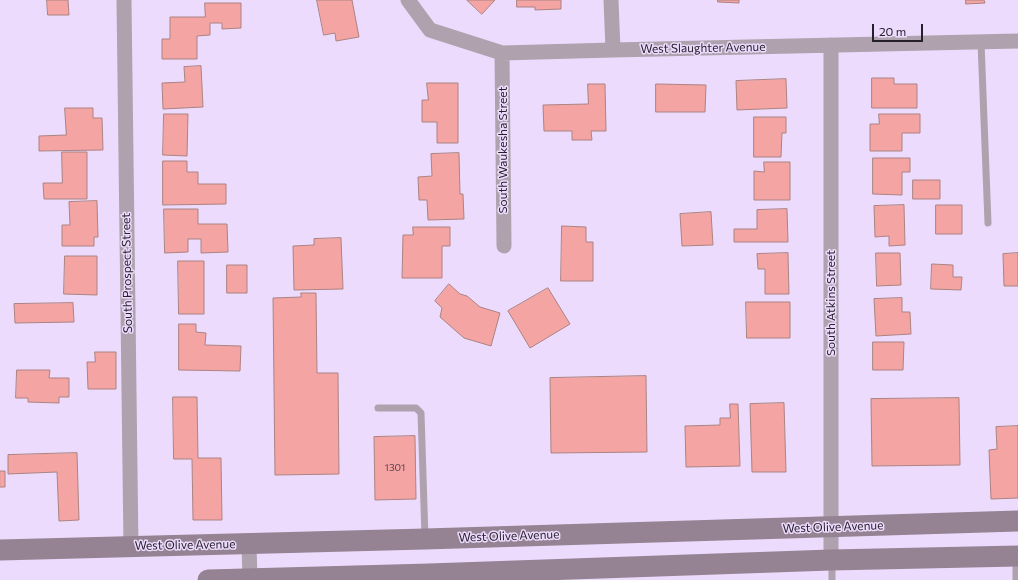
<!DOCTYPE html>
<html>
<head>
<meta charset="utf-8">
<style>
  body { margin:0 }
  #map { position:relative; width:1018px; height:580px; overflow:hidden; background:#eddbfd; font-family:Commissioner,sans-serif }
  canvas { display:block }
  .scale { position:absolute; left:872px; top:24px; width:51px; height:18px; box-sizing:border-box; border:2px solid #26202c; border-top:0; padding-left:5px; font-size:12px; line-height:14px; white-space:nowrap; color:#26202c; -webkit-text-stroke:3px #eddbfd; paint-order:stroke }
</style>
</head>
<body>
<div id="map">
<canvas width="1018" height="580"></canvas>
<div class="scale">20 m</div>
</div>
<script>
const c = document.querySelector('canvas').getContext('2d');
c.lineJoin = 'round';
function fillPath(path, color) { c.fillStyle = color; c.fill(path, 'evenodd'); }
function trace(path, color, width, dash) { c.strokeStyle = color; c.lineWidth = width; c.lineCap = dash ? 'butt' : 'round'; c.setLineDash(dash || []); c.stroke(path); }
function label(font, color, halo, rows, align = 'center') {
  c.font = font + ' Commissioner,sans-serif'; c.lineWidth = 3; c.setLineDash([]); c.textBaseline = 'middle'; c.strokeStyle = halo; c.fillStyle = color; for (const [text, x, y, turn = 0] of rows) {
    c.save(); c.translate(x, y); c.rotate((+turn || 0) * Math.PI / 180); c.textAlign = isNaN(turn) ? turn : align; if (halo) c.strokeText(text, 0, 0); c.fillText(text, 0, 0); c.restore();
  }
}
const building = new Path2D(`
  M47,0H68L69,15H48Z
  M317,0H352L359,37L336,41L335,33L324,35Z
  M467,0H495L482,14Z
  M517,0H561V9L535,10V7H517Z
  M718,0H739V3L718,2Z
  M966,0H984L985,3L966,4Z
  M205,3H241V28L222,29V23H210V35L197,36V59H162V39H170V17H205Z
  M201,66L203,107L163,109L162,83L185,82L184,67Z
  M872,78H894V84H917V108H872Z
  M786,79L787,108L737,110L736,81Z
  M427,83H458V143H437V122H422V100H428Z
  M588,84H605L606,131H591L592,140H572V131H544L543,105L588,104Z
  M656,84L706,85L705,112H656Z
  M65,108H93V118H102L103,150L39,151V136L66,135Z
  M164,114H188L187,156L163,155Z
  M879,114H920V133H902V151H870V124H879Z
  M754,117H786V133H782L781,157H754Z
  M62,152H87V199H44L43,183H62Z
  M459,153L460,194H463L464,219L428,220L427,200H419L418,177L432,176L431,154Z
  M873,158H910V172H902V195L873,194Z
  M163,161H187V172H198V184H226V204L163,205Z
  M764,162H790V200H754V171L764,172Z
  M913,180H940V199H913Z
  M97,201L98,237H94V246H62V225H70L69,202Z
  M904,205L905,245L889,246V236L875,237L874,206Z
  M936,205H962V234H936Z
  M164,209H198V224H227L228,252L201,253V239H188V252L165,253Z
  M787,209L788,242H734V229H757V210Z
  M711,212L713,245L682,246L680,214Z
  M562,226L586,227V242H593V281H561Z
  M413,227H450V246H442V278H402L403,235H413Z
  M341,238L343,289L294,290L293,246L314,245V239Z
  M788,253L789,294H765V269H758L757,254Z
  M876,253H900L901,285L877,286Z
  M1018,253V286H1004L1003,254Z
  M65,256H97V295L64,294Z
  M178,261H204V314H179Z
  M932,264L953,265V277H962L961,290L931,289Z
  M227,265H247V293H227Z
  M449,284L460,294L467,296L480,307L500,313L491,346L464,338L440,317L442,308L435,301Z
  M548,288L570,324L530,348L508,311Z
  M301,293H316L317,373H338L339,474L275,475L273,298L301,297Z
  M902,298V312H910L911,334L876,336L874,299Z
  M746,302H790V338H747Z
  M73,303L74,322L15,323L14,304Z
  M179,324H196V332L206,333L205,345L241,346L240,371L179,370Z
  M873,342H904L903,370H873Z
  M95,352H116V389H88L87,362H95Z
  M17,370H50L49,378H69V397H59V403L28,402V398H16Z
  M646,376L647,452L551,453L550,378Z
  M173,397H197L198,458H221L222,520H193L192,459H174Z
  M959,398L960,465L872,466L871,399Z
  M784,403L786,472H752L750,404Z
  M730,404H738L740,466L686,467L685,426L720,425V418H730Z
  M1018,426V498L991,499L989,450L997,449L996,427Z
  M415,436L416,499L375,500L374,437Z
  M77,453L79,520L59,521L57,472L8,474V455Z
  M0,471H5V487H0Z`);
fillPath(building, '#f3a4a3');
trace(building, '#ab8382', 1);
trace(new Path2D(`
  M981,42L988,223
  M378,408H416L421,413L425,537
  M832,562V580
  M1016,580V558`), '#afa2ae', 7);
trace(new Path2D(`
  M124,0L131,547
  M408,0L430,30L502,53L613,50L1018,41
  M611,0L613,50
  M831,45V560
  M502,53L504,246
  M249,544L250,580`), '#afa2ae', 15);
trace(new Path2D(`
  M0,550L425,539L1018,521
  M208,580L429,574L831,560L1018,556`), '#958394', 21);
label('10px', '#59414a', null, [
  ["1301",395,468]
]);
label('12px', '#26202c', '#eddbfd', [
  ["West Slaughter Avenue",703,48,-1],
  ["South Waukesha Street",503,150,-90],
  ["South Prospect Street",127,273,-91],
  ["South Atkins Street",831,303,-90],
  ["West Olive Avenue",833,527,-2],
  ["West Olive Avenue",509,536,-2],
  ["West Olive Avenue",185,545,-1]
]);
</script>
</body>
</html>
